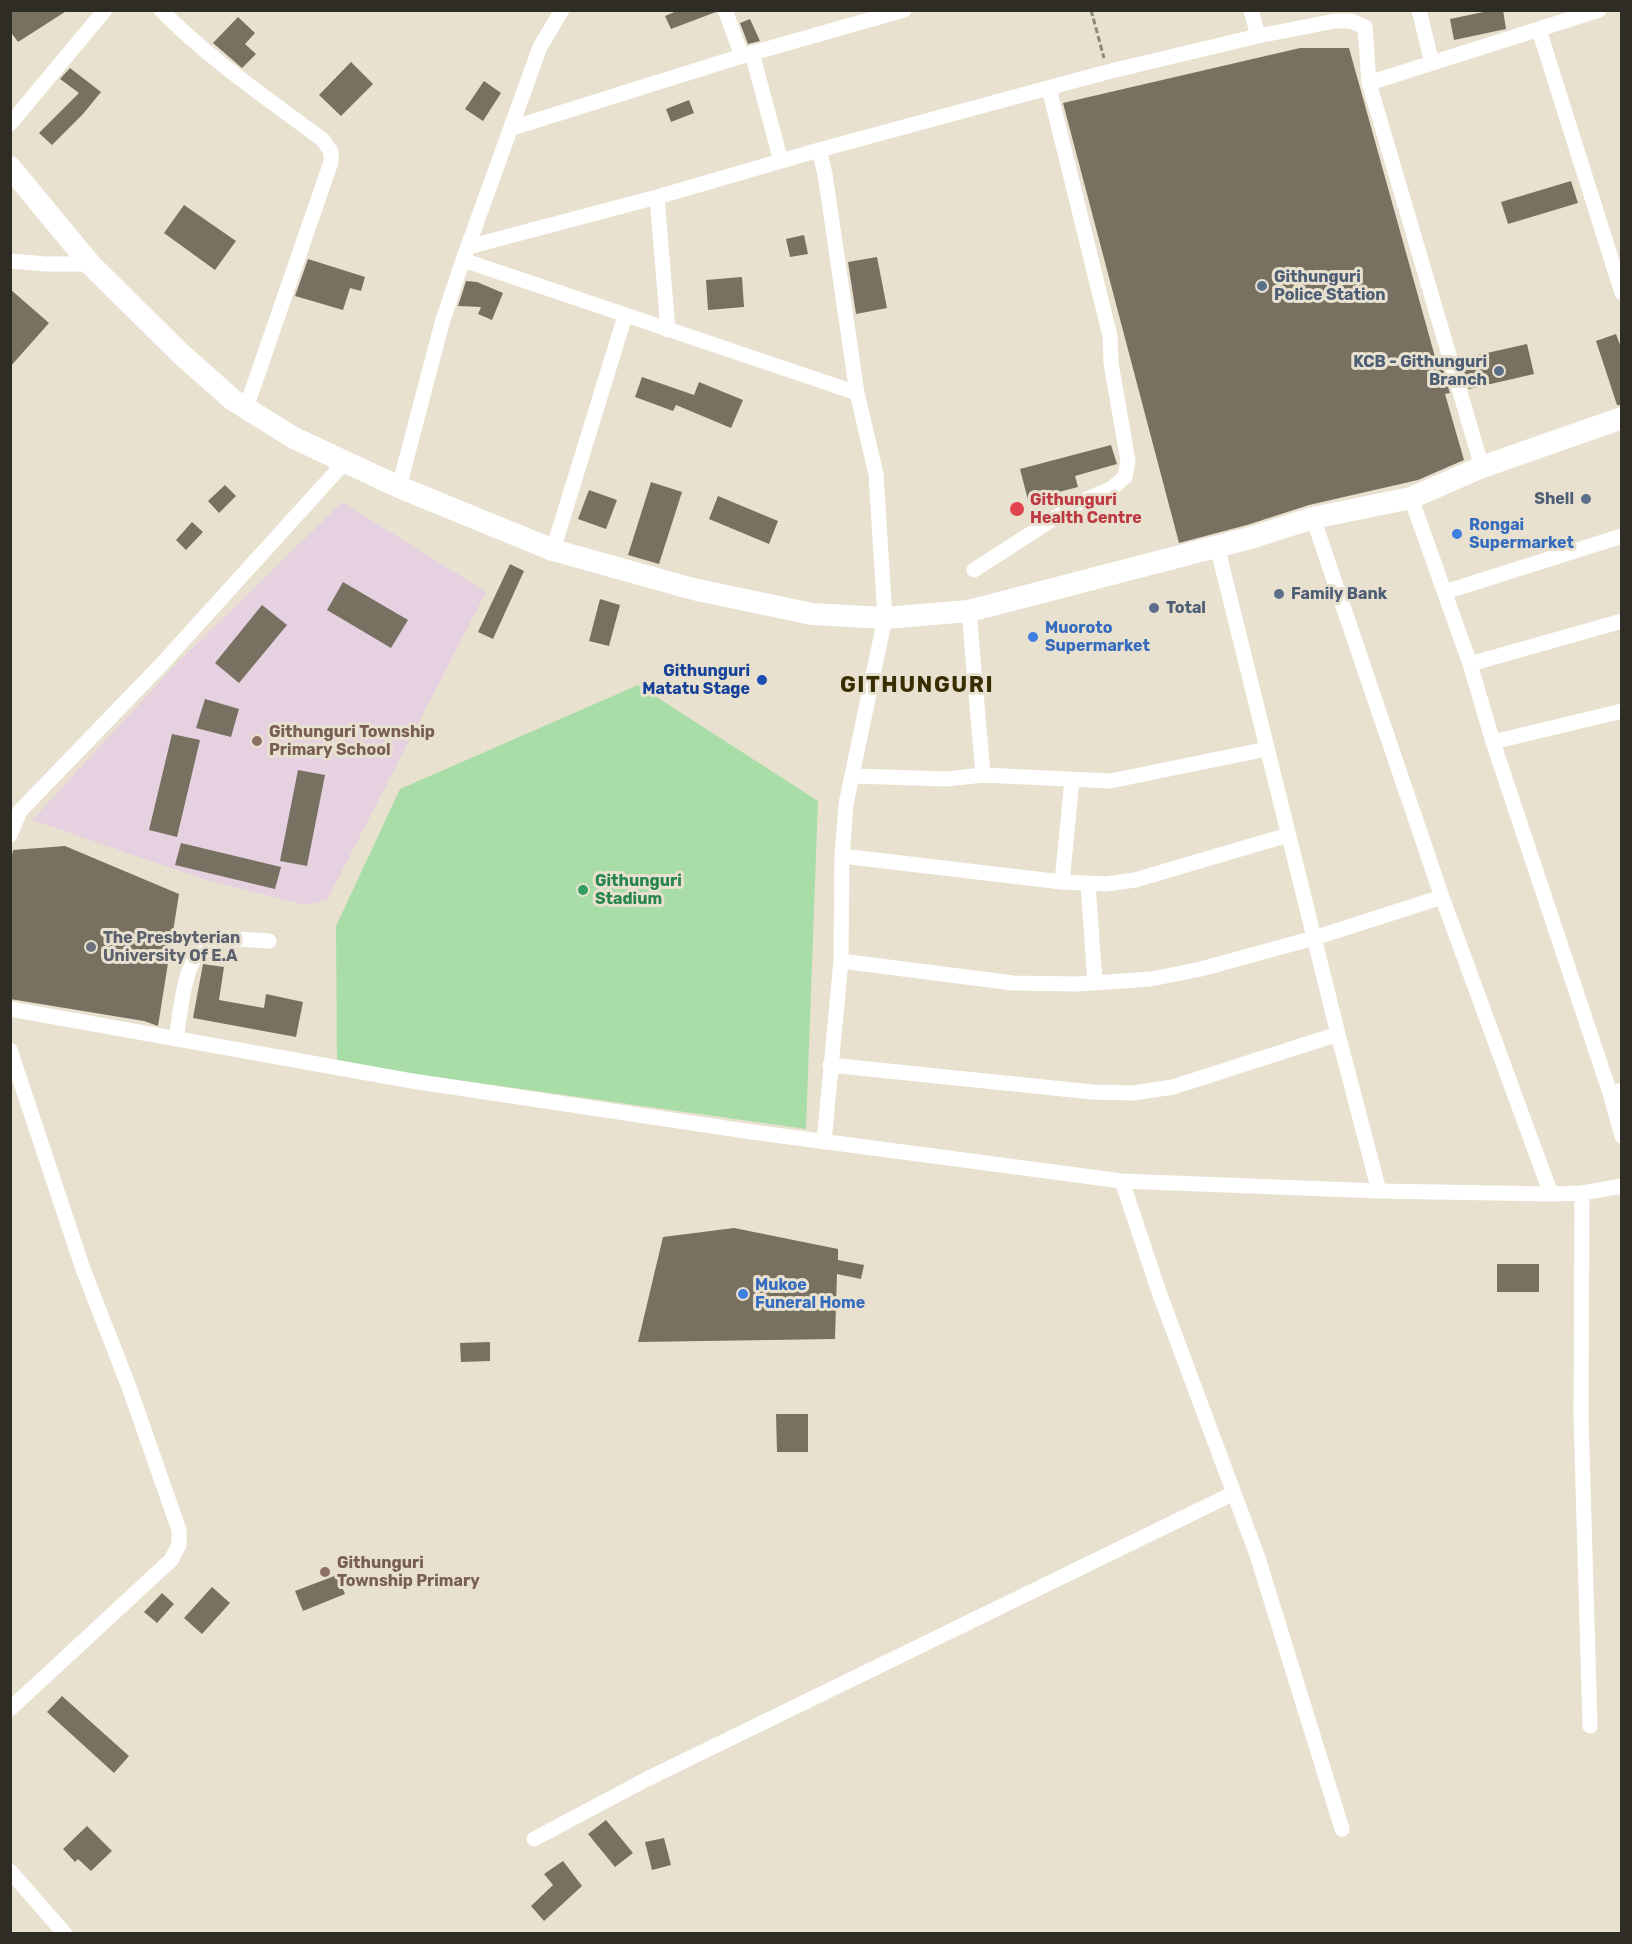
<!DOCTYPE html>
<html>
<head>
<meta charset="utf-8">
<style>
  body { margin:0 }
  #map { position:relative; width:1632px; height:1944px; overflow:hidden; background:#e9e1cf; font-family:Rubik,sans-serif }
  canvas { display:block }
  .frame { position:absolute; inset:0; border:12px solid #2f2c25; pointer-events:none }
</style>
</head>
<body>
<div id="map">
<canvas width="1632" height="1944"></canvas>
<div class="frame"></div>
</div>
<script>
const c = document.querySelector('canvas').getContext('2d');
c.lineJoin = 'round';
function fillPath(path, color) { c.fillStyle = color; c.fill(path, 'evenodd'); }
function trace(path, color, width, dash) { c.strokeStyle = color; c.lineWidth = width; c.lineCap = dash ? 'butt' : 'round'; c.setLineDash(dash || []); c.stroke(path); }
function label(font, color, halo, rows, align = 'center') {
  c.font = font + ' Rubik,sans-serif'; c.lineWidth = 6; c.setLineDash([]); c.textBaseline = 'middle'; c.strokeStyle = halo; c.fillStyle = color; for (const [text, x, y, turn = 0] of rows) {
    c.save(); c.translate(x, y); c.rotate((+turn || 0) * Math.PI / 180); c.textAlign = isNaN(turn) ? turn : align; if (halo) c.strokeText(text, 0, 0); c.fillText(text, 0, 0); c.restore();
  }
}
fillPath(new Path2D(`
  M342,502L486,592L327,900L305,905L206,880L32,820L178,662Z`), '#e5d1e0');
fillPath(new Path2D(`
  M638,685L818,801L806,1129L337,1063L336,926L400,789Z`), '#a9dda8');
fillPath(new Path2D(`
  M10,10H68L18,42L10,31Z
  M679,10H716V12L671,29L665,16Z
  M1493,10H1503L1506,29L1454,40L1450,19Z
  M238,17L255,33L245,44L256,54L242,68L213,43Z
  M750,19L760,41L748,44L740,23Z
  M1300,48H1349L1437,364L1441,363L1450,393L1445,394L1464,460L1418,480L1309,505L1247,525L1179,543L1063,103Z
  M351,62L373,84L341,116L319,95Z
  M70,68L101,92L83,114L52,145L39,133L79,93L60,79Z
  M484,81L501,93L483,121L465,109Z
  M689,100L694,113L671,122L666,109Z
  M1571,181L1578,203L1508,224L1501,202Z
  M184,205L236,241L215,270L164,233Z
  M804,235L808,254L790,257L786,239Z
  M877,257L887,308L856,314L848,262Z
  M308,259L365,277L361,291L350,288L343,310L295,296Z
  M742,277L744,307L708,310L706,280Z
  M466,281L477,282L503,293L492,320L478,314L481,307L458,306Z
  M10,289L49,323L10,367Z
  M1616,334L1622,350V405H1617L1596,341Z
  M1527,344L1534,374L1469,389L1460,359Z
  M642,377L694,395L699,382L743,400L731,428L676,405L673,411L635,397Z
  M1111,445L1117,464L1075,476L1078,487L1028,500L1020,469Z
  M651,482L682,492L659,564L628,555Z
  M225,485L236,496L219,513L208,501Z
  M589,490L617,500L606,529L578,519Z
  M718,496L778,521L769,544L709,519Z
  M192,522L203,532L186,550L176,540Z
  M510,564L524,571L493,639L478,632Z
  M343,582L408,620L391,648L327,610Z
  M600,599L620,605L609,646L589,641Z
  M262,605L287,625L239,683L215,663Z
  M205,699L239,709L231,737L196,728Z
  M172,734L200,740L177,837L149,830Z
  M298,770L325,775L307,866L280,861Z
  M181,843L281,867L275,889L175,865Z
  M65,846L179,894L158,1026L144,1021L10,999V866L13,850Z
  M203,964L224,967L219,1000L264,1008L266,994L303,1002L296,1037L193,1018Z
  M734,1228L838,1249V1260L864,1265L861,1279L837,1274L835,1339L638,1342L663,1237Z
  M1497,1264H1539V1292H1497Z
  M490,1342V1361L461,1362L460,1343Z
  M776,1414H808V1452H777Z
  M337,1575L345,1594L303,1611L295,1591Z
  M212,1587L230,1603L202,1634L184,1618Z
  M162,1593L174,1604L157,1623L144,1612Z
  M62,1696L129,1756L114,1773L47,1712Z
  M606,1820L633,1853L615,1867L588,1834Z
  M87,1826L112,1851L91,1871L78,1859L75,1862L63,1849Z
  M664,1838L671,1865L652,1870L645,1842Z
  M563,1861L582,1886L544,1921L531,1906L553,1885L544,1874Z`), '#787161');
trace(new Path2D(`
  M1091,10L1104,58`), '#8d887b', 3, [6, 3]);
trace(new Path2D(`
  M161,10C210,60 267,98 323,140L331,152V162L246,408
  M725,10L742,56
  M1251,10L1258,36
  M1419,10L1432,63
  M1539,30L1622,293
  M752,53L781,161
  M10,124L105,10
  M512,128L742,56L904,10
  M657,197L668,330
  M468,247L657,197L819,150
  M463,260L857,393
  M10,261L46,264H90
  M1482,467L1369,83L1599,10
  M399,487L442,323L463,260L540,47L562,10
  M1411,498L1470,664L1493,742L1610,1093L1622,1090
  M1313,518L1442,897L1551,1194
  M1217,546L1338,1034L1379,1191
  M553,550L625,316
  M974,570L1078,503L1112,488L1125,477L1128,461L1111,363L1110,336L1049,88
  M1445,592L1622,536
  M969,611L983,775
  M1470,664L1622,621
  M1493,742L1622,711
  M853,776L947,779L983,775L1110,781L1267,749
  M10,835L20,811L159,667L344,463
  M842,856L1062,882L1106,884L1135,880L1288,835
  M1062,882L1072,780
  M1088,883L1095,983
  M841,961L1013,983L1078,984L1151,979L1201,969L1314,938L1442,897
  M10,1009L412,1081L752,1132L1122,1181L1379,1191L1551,1194L1582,1193L1622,1186
  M176,1039C181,1011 184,946 216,939C229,937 255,941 269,941
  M10,1050L83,1269L129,1387L179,1530V1545L171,1560L10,1709
  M830,1065L1092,1092L1133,1093L1173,1087L1338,1034
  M1610,1093L1622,1136
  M824,1142L841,961L842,856L846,804L885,618L876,474L857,393L825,174L819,150L1107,72L1258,36L1335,21H1351L1365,27L1369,83
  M1122,1181L1160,1295L1257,1555L1342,1829
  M1582,1193L1581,1416L1590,1726
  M534,1839L647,1779L1234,1493
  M10,1871L65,1934`), '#fff', 15);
trace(new Path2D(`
  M10,167L90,264L182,355L233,400L294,438L399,487L553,550L693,589L812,614L885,618L969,611L1250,538L1313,518L1411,498L1482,467L1622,418`), '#fff', 22);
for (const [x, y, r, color] of [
  [1262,286,6,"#5c6f8a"],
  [1499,371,6,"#5c6f8a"],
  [1586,499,6,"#5c6f8a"],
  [1017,509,8,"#e0444e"],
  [1457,534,6,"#3f7fe0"],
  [1279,594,6,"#5c6f8a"],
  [1154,608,6,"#5c6f8a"],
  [1033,637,6,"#3f7fe0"],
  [762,680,6,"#1a4fb4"],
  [257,741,6,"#8d6e63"],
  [583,890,6,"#2e9e5b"],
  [91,947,6,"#6b7280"],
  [743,1294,6,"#3f7fe0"],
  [325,1572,6,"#8d6e63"]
]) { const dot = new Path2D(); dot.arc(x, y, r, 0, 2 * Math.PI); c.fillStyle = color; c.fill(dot); trace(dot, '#e9e1cf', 2); }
label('bold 16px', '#4e5e75', '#e9e1cf', [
  ["Githunguri",1274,277],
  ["Police Station",1274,295],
  ["KCB - Githunguri",1487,362,"right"],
  ["Branch",1487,380,"right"],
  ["Shell",1574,499,"right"],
  ["Family Bank",1291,594],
  ["Total",1166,608]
], 'left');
label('bold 16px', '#be3a42', '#e9e1cf', [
  ["Githunguri",1030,500],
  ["Health Centre",1030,518]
], 'left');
label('bold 16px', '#366cbe', '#e9e1cf', [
  ["Rongai",1469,525],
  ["Supermarket",1469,543],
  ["Muoroto",1045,628],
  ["Supermarket",1045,646],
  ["Mukoe",755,1285],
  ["Funeral Home",755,1303]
], 'left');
label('bold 16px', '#164399', '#e9e1cf', [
  ["Githunguri",750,671],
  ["Matatu Stage",750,689]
], 'right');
label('bold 16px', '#785e54', '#e9e1cf', [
  ["Githunguri Township",269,732],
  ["Primary School",269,750],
  ["Githunguri",337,1563],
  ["Township Primary",337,1581]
], 'left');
label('bold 16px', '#27864d', '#e9e1cf', [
  ["Githunguri",595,881],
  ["Stadium",595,899]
], 'left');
label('bold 16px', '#5b616d', '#e9e1cf', [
  ["The Presbyterian",103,938],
  ["University Of E.A",103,956]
], 'left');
c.letterSpacing = '1.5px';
label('bold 22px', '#392d02', '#e9e1cf', [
  ["GITHUNGURI",917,686]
]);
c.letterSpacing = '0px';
</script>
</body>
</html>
